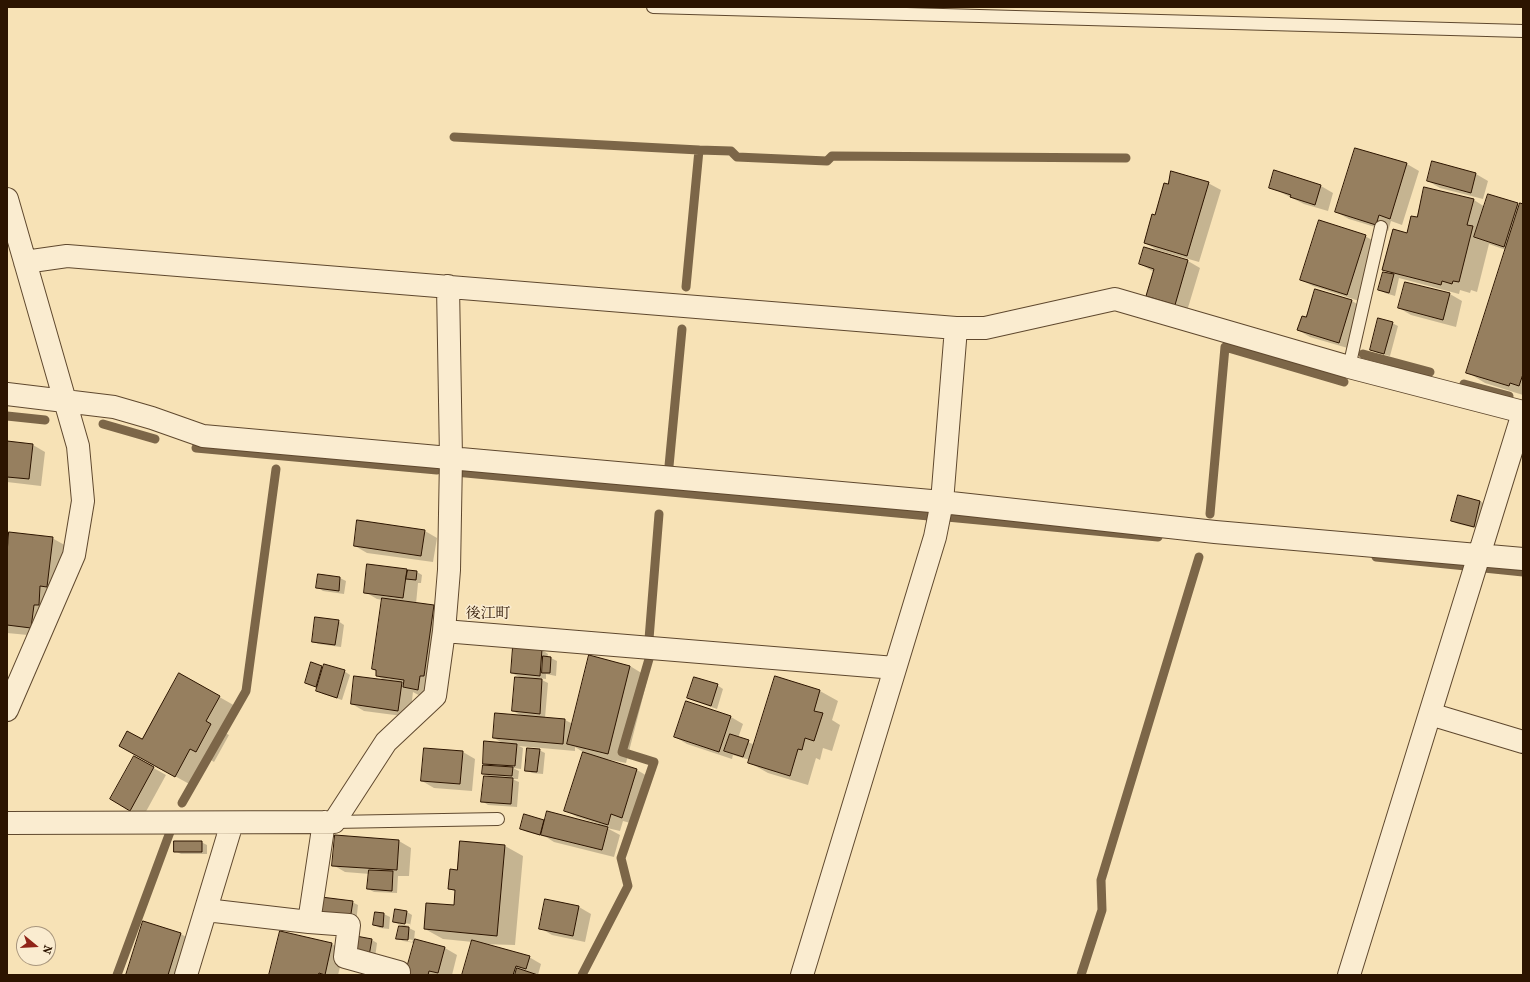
<!DOCTYPE html>
<html>
<head>
<meta charset="utf-8">
<style>
  body { margin:0 }
  #map { position:relative; width:1530px; height:982px; overflow:hidden; background:#f7e2b6; font-family:"IM FELL French Canon",serif }
  canvas { display:block }
  .frame { position:absolute; inset:0; border:8px solid #2c1400; pointer-events:none }
  .north { position:absolute; left:16px; top:926px; width:40px; height:40px; box-sizing:border-box; background:#faecd0; border:1px solid #a8967d; border-radius:50%; rotate:108deg; font-size:11px; font-weight:700; line-height:16px; text-align:center; color:#2c1400 }
  .north::after { content:''; display:block; margin:auto; width:14px; height:18px; background:#8f2418; clip-path:polygon(50% 0,100% 100%,50% 72%,0 100%) }
</style>
</head>
<body>
<div id="map">
<canvas width="1530" height="982"></canvas>
<div class="frame"></div>
<div class="north">N</div>
</div>
<script>
const c = document.querySelector('canvas').getContext('2d');
c.lineJoin = 'round';
function fillPath(path, color) { c.fillStyle = color; c.fill(path, 'evenodd'); }
function trace(path, color, width, dash) { c.strokeStyle = color; c.lineWidth = width; c.lineCap = dash ? 'butt' : 'round'; c.setLineDash(dash || []); c.stroke(path); }
function label(font, color, halo, rows, align = 'center') {
  c.font = font + ' "IM FELL French Canon","Noto Serif JP",serif'; c.lineWidth = 3; c.setLineDash([]); c.textBaseline = 'middle'; c.strokeStyle = halo; c.fillStyle = color; for (const [text, x, y, turn = 0] of rows) {
    c.save(); c.translate(x, y); c.rotate((+turn || 0) * Math.PI / 180); c.textAlign = isNaN(turn) ? turn : align; if (halo) c.strokeText(text, 0, 0); c.fillText(text, 0, 0); c.restore();
  }
}
fillPath(new Path2D(`
  M1356,149L1407,164L1419,171L1402,225L1391,221L1388,231L1349,219L1336,212Z
  M1275,171L1321,186L1333,193L1328,211L1304,204L1270,187Z
  M1476,174L1488,181L1483,199L1440,188L1428,181Z
  M1208,183L1221,190L1199,262L1157,250L1145,243L1155,216Z
  M1425,188L1474,200L1485,207L1489,195L1520,206L1523,205V395L1485,383L1467,372L1506,250L1489,244L1477,292L1471,290L1470,293L1460,290L1459,294L1399,278L1395,296L1385,293L1379,290L1392,274L1383,269L1408,234L1417,218Z
  M1365,236L1377,243L1359,301L1313,286L1301,280Z
  M1144,248L1188,261L1200,268L1187,311L1159,303L1147,296L1154,272L1140,264Z
  M1405,283L1450,294L1462,301L1456,327L1411,315L1399,308Z
  M1352,301L1364,308L1351,349L1310,337L1298,330L1307,318Z
  M1392,323L1398,326L1390,356L1377,353L1371,349Z
  M7,442L33,445L45,452L41,486L7,482Z
  M1458,496L1480,501L1486,505L1480,529L1458,524L1452,521Z
  M425,531L437,538L433,562L367,553L355,546Z
  M52,538L70,548L49,637L7,633V563Z
  M368,565L417,572L422,575L421,583H418L416,604L433,606L451,616L422,697L413,692L410,717L364,711L352,704L386,681L377,676V671L373,669L383,600L377,599L365,592Z
  M340,578L346,581L344,594L323,591L317,587Z
  M338,621L344,625L341,647L318,644L313,641Z
  M542,650L548,654L547,658H551L557,661L556,676L546,674V679L538,678L548,683L545,718L565,720L573,724L590,656L630,666L648,677L626,763L606,759V760L637,770L649,777L634,824L623,821L620,831L607,828L620,835L614,857L554,842L546,837L527,832L521,829L544,821L598,826L599,824L577,817L565,810L583,752L575,747V751L519,746L523,748L521,769L513,768L519,771L518,779H512L519,782L517,807L488,805L482,801L490,777L483,773L489,766L484,763L504,744L494,738L522,716L513,711L521,678L512,673Z
  M322,667L344,671L350,675L342,700L323,694L317,690L318,688L306,683Z
  M179,674L237,707L223,732L229,735L214,762L208,758L193,786L138,756L143,741Z
  M717,685L723,689L717,709L694,701L688,698Z
  M820,691L838,701L832,720L840,725L832,751L823,748L820,760L816,758L808,785L768,773L750,763V760L733,755L732,759L687,744L675,737L687,702L731,717L743,724L738,738L755,745Z
  M425,749L463,752L475,759L472,791L434,788L422,781Z
  M539,750L545,753L543,774L532,773L526,770Z
  M134,757L166,775L143,817L111,799Z
  M335,836L399,841L411,848L409,876H398L397,893L374,892L368,889L370,874L345,872L333,865Z
  M201,842L207,845V854H181L175,851Z
  M505,846L523,856L515,945L481,944L529,957L541,964L538,975H463L473,942L443,939L425,929L455,906L456,892L450,889L458,871Z
  M546,900L579,907L591,914L585,942L552,935L540,928Z
  M352,902L358,905L356,923L326,919Z
  M407,912L412,915L410,926H405L415,931L414,940L445,948L457,955L452,975H406L415,943L403,941L397,938L404,927L394,922ZM399,922L410,924V926L399,924ZM402,938L413,940L412,942L402,940Z
  M376,913L384,914L390,917L389,929L380,928L374,925Z
  M144,922L181,934L193,941L182,975H127Z
  M372,940L377,943L375,958L361,956Z
  M332,944L344,951L338,975H270Z`), '#0003');
trace(new Path2D(`
  M454,137L699,150L686,287
  M699,150L731,151L737,157L827,161L832,156L1126,158
  M1363,354L1430,372
  M1464,384L1509,396
  M7,416L45,420
  M103,424L155,439
  M196,448L437,470
  M669,466L682,329
  M455,472L929,516
  M1210,514L1225,347L1344,382
  M947,517L1158,537
  M1376,557L1466,566
  M1484,568L1523,572
  M649,639L659,514
  M182,803L246,691L276,469
  M117,975L170,832
  M582,975L628,886L621,858L654,762L622,752L649,659
  M1081,975L1102,910L1101,880L1199,557`), '#7c6648', 9);
const building = new Path2D(`
  M1355,148L1407,163L1390,219L1379,215L1376,225L1335,212Z
  M1432,161L1476,173L1471,193L1427,181Z
  M1274,170L1321,185L1315,205L1290,197L1291,195L1269,188Z
  M1171,171L1209,182L1187,256L1144,243L1152,214L1155,215L1164,183L1168,184Z
  M1424,187L1474,199L1467,225L1473,226L1459,282L1453,281L1452,284L1442,281L1441,285L1382,270L1393,229L1407,233L1411,216L1417,217Z
  M1488,194L1518,203L1504,247L1474,237Z
  M1520,203L1523,204V374L1519,386L1510,383L1509,386L1466,373Z
  M1319,220L1366,235L1347,295L1300,280Z
  M1144,247L1188,260L1175,305L1146,296L1154,269L1139,264Z
  M1383,272L1394,274L1389,293L1378,290Z
  M1405,282L1450,293L1443,320L1398,308Z
  M1315,289L1352,300L1339,343L1297,330L1302,316L1306,317Z
  M1378,318L1393,322L1384,354L1370,350Z
  M7,441L33,444L29,479L7,477Z
  M1458,495L1480,501L1474,527L1451,521Z
  M357,520L425,530L421,556L354,546Z
  M9,532L53,537L47,587L40,586L39,605H34L31,628L7,625V554Z
  M367,564L407,569L403,598L364,593Z
  M408,570L417,571L416,580L406,579Z
  M318,574L340,577L339,591L316,588Z
  M382,598L434,605L424,676H420L418,690L403,687L404,680L376,676V670L372,669Z
  M315,617L339,620L335,645L312,642Z
  M513,647L542,649L540,676L511,673Z
  M589,655L630,666L608,754L567,744Z
  M543,656L551,657L550,673H542Z
  M311,662L322,666L316,687L305,683Z
  M324,664L345,670L337,698L316,691Z
  M179,673L220,696L206,721L211,724L196,752L190,749L175,777L119,746L127,731L142,739Z
  M354,676L402,682L398,711L351,704Z
  M775,676L820,690L814,711L823,713L814,741L805,738L802,750L798,749L790,776L748,763Z
  M515,677L542,679L540,714L512,711Z
  M694,677L718,684L711,706L687,698Z
  M686,701L731,716L719,752L674,737Z
  M495,713L565,719L563,744L493,738Z
  M730,734L749,740L743,757L724,751Z
  M484,741L517,744L515,766L483,764Z
  M424,748L463,751L460,784L421,781Z
  M527,748L540,749L537,772L525,771Z
  M583,752L637,769L622,818L611,814L608,825L564,811Z
  M134,756L154,767L130,811L110,799Z
  M483,765L513,767L512,776L482,774Z
  M484,776L513,778L511,804L481,802Z
  M547,811L608,827L602,850L541,835Z
  M524,814L544,820L540,835L520,829Z
  M335,835L399,840L397,870L332,866Z
  M174,841H202V852H174Z
  M460,841L505,845L497,936L424,929L426,903L454,905L455,890L448,889L450,869L457,870Z
  M369,870L393,871L392,891L367,889Z
  M321,897L353,901L350,920L319,916Z
  M545,899L579,906L573,936L539,929Z
  M395,909L407,911L405,924L393,922Z
  M375,912L384,913L383,927L373,925Z
  M143,921L181,933L168,975H126Z
  M399,926L409,927L408,940L396,939Z
  M280,931L332,943L325,975L319,973L318,975H269Z
  M356,936L372,939L369,956L354,954Z
  M415,939L445,947L438,973L429,971L428,975H405Z
  M472,940L530,956L526,969L516,966L513,975H462Z
  M517,968L538,975H515Z`);
fillPath(building, '#967f5f');
trace(building, '#2c1400', 1);
const service = new Path2D(`
  M653,7L1523,31
  M1349,367L1381,227
  M334,822L498,819`);
const minor = new Path2D(`
  M7,199L78,446L83,501L74,555L7,710
  M25,262L67,256L956,328H985L1115,299L1349,367L1523,412
  M7,394L114,407L152,418L203,436L942,502L1215,532L1523,559
  M444,631L449,570L451,458L448,286
  M1430,714L1523,742
  M324,822L309,922L349,925L345,957L399,972L398,975
  M7,823L334,822L386,742L435,696L444,631L895,668
  M206,910L309,922
  M186,975L232,823
  M802,975L935,537L942,502L956,328
  M1349,975L1523,413`);
trace(service, '#5f482e', 14);
trace(minor, '#5f482e', 24);
trace(service, '#faecd0', 12);
trace(minor, '#faecd0', 22);
label('15px', '#2c1400', '#faecd0', [
  ["後江町",488,614]
]);
</script>
</body>
</html>
